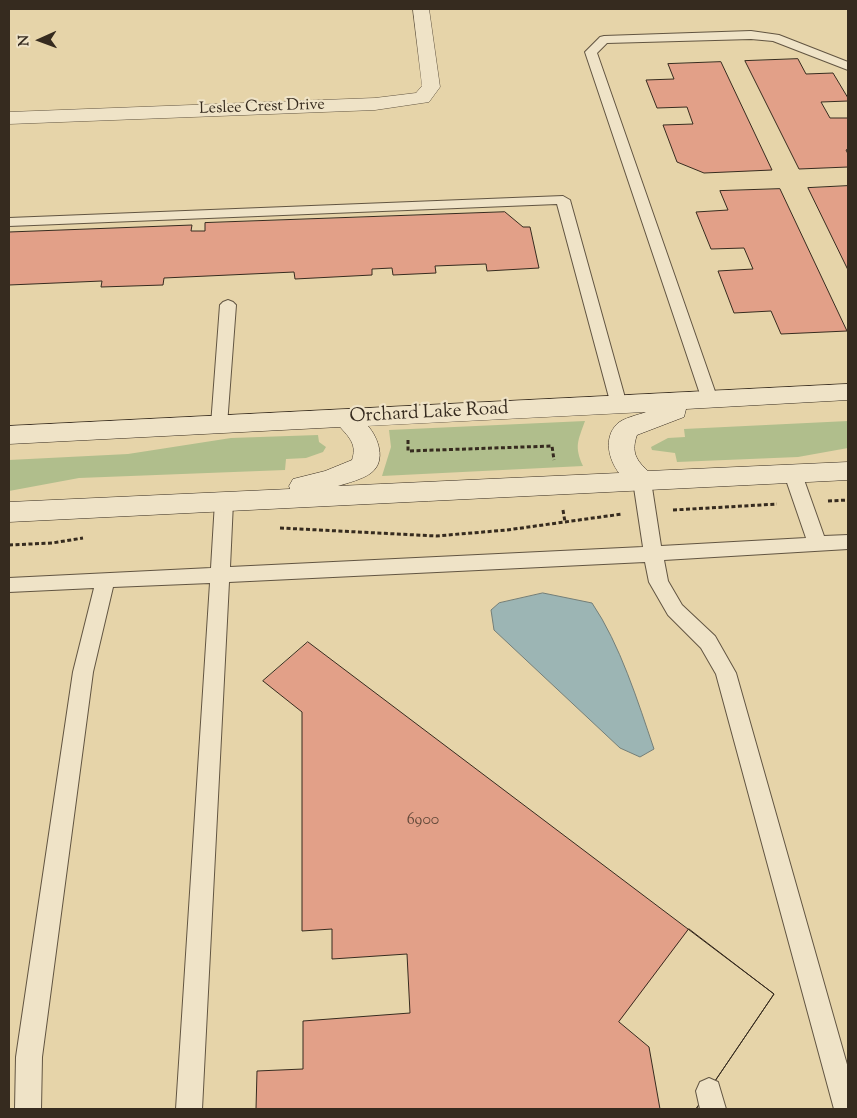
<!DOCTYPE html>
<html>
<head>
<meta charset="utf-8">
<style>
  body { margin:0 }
  #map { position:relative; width:857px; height:1118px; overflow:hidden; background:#e6d4a9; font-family:"Sorts Mill Goudy",serif }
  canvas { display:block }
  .frame { position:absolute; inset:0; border:10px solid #362b1f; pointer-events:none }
  .north { position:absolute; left:15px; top:15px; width:50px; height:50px; -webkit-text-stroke:4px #efe3c7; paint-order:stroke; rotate:268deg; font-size:14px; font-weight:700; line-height:20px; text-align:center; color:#362b1f }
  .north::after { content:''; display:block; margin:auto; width:18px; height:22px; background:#362b1f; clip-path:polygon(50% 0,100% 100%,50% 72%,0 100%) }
</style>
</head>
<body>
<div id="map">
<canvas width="857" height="1118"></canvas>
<div class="frame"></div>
<div class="north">N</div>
</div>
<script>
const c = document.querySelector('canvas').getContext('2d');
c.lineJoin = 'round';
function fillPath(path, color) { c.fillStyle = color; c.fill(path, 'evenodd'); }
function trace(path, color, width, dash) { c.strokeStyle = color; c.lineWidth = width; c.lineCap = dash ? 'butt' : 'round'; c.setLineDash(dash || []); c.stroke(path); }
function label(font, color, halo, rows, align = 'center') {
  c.font = font + ' "Sorts Mill Goudy",serif'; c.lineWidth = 4.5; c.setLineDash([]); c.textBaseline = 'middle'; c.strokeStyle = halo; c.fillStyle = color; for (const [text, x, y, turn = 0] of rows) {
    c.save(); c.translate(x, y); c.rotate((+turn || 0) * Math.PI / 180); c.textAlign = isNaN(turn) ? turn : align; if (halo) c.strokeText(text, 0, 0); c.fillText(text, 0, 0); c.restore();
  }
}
fillPath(new Path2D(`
  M585,421C578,441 574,446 583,466L382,476L391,447L389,430Z
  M848,421V448L798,457L677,462L675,453L652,450L651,447L668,438L685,437L684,429Z
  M318,435L319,442L326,447L323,452L306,458L286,459L285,470L79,478L9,491V460L128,454L231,438Z`), '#b0be8c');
const water = new Path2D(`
  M543,593L592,603C620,644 638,702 654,749L640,757L620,748L494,630L491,610L499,603Z`);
fillPath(water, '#9cb5b4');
trace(water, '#737e78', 1);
const building = new Path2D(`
  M798,59L806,74L833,73L848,98V101L821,102L830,118H848V149L846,150L848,154V167L799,169L745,61Z
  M721,62L772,170L704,173L677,162L663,125L693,124L687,107L657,108L646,80L674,79L668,64Z
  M848,186V270L808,188Z
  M780,189L847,331L781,334L771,311L734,313L718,271L753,269L744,248L711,249L696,212L728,210L720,191Z
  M505,212L523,227H530L539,268L487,271L486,264L435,266L436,273L393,275L392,268L372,269V275L295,279L294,272L164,278L163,285L101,287L102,281L9,285V287V232L192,225L191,231H205V223Z
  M308,642L774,994L696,1109H256L257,1071L303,1069V1021L410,1013L407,954L332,959V929L302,931V712L263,681Z
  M689,929L774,994L696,1109H660L649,1047L619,1022Z`);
fillPath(building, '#e2a088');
trace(building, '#362b1f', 1);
const lane = new Path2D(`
  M751,31L779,35L848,62V70L773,41L751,39L607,43L597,53L718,400L716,404L710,406L704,404L702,400L585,52L600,37L604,36Z
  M563,196L570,200L627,405L625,409L619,411L613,409L611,405L557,204L9,226V218Z
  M228,300L233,302L236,305L227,425L225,429L219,431L213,429L211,425L220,305L223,302Z
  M793,468L799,470L802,474L824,536L848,535V549L664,560L668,581L682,605L715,636L736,673L848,1068V1109H834L716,674L701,648L668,615L649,582L645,562L229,582L202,1109H176L210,583L113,587L93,672L42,1057L41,1109H15L16,1057L73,672L94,588L9,592V578L211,568L215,502L218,497L224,495L230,497L233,502L230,567L643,547L633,481L636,476L642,475L648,476L651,481L661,546L806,538L784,474L787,470Z
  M709,1078L718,1082L726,1109H700L696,1091L700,1082Z`);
const street = new Path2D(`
  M413,9H429L440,87L429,102L375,110L9,124V112L375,98L416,93L422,86Z`);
const secondary = new Path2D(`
  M848,384V400L686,409L684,417L637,435C631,452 636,460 648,471L848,462V480L9,522V502L290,489L289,486L293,479L325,471L352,460C357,445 350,438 340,427L9,444V426ZM646,412C638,415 623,418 617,424C603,438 609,460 619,473L338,486C348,483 363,479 371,473C387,461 378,437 368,426Z`);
trace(lane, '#625542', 2);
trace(street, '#625542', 1);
trace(secondary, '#362b1f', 1);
trace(new Path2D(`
  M408,440V451L552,446L554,460
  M828,501L848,500
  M563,510L565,522
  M673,510L777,504
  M280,528L436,536L507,530L622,514
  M9,545L52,543L83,538`), '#362b1f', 3, [4, 2.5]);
fillPath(lane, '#efe3c7');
fillPath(street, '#efe3c7');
fillPath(secondary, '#efe3c7');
label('16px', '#362b1f', '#efe3c7', [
  ["Leslee Crest Drive",262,108,-2]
]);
label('16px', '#614839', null, [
  ["6900",423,821]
]);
label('19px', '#362b1f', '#efe3c7', [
  ["Orchard Lake Road",429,414,-3]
]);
</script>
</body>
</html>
